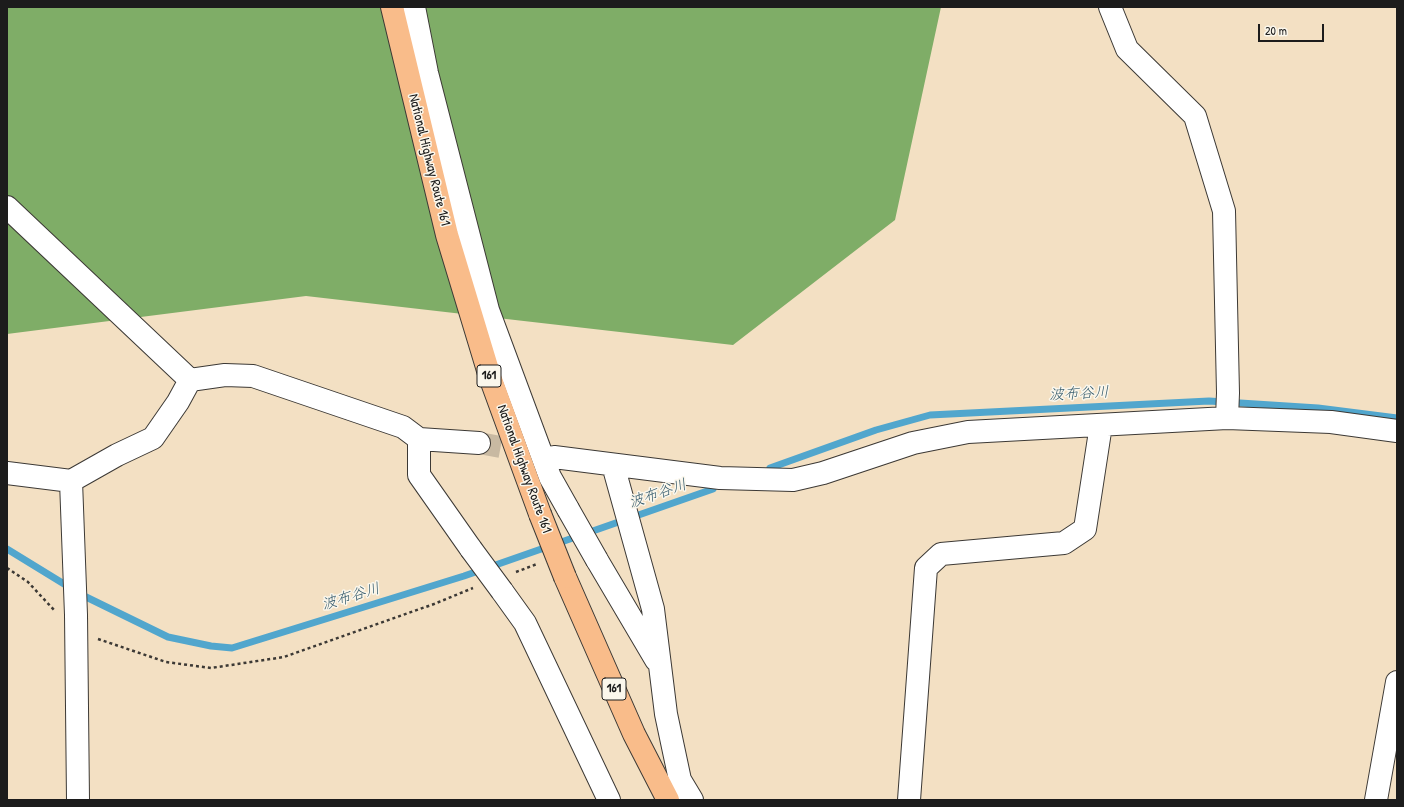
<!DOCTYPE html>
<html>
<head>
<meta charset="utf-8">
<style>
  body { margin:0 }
  #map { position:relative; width:1404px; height:807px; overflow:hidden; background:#f3e0c3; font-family:"Patrick Hand",sans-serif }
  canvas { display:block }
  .frame { position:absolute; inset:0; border:8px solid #1c1c1c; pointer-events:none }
  .scale { position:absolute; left:1258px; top:24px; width:66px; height:18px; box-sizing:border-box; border:2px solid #1c1c1c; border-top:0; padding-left:5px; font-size:12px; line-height:14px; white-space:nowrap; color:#1c1c1c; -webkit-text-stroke:3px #fbf7ec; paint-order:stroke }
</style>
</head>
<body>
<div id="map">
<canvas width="1404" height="807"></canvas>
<div class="frame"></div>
<div class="scale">20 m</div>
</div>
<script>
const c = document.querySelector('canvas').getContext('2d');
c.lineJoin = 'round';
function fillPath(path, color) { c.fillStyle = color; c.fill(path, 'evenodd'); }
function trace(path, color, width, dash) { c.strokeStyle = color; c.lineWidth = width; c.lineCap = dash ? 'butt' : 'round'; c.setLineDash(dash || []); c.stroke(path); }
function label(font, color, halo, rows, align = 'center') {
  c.font = font + ' "Patrick Hand","Klee One",sans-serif'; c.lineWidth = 3; c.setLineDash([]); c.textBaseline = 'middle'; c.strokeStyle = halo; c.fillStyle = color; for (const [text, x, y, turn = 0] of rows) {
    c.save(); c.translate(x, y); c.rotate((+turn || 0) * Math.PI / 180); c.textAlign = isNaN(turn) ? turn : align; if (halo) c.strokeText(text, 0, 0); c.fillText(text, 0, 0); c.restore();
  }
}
fillPath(new Path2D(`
  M7,7H941L895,220L733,345L306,296L7,334Z`), '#7fad67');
trace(new Path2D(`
  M770,468L876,430L930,415L1209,401L1318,408L1397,418
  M7,549L82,595L168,637L211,646L232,648L464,576L713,489`), '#51a6cd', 7);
trace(new Path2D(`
  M479,443L533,453`), '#c8b9a2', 22, [22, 11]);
const minor = new Path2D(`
  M414,7L427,73L488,310L550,477L568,509
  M1110,7L1127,49L1195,116L1224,211L1228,393L1227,418
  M7,207L190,380
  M190,380L225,375L253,376L403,427L419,439L479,443
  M419,439V475L471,549
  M554,457L720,478L793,480L823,473L913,443L968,432L1227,418L1331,422L1397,431
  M613,465L653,609L666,714L680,780L692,800
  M7,473L71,481L117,455L153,438L178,402L190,380
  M71,481L76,615L78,800
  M597,560L656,660
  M502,591L525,623L609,800
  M909,800L926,568L941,554L1064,543L1085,529L1101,425
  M1376,800L1397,682`);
const highway = new Path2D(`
  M392,7L447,235L490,377L540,514
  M565,577L634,734L668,800`);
trace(minor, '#3c3935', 24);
trace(highway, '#3c3935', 24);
trace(new Path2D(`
  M7,568L28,582L54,610
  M516,572L537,564
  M98,639L166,662L211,668L284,657L434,604L473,588`), '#3c3935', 2.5, [3, 3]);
trace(minor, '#fff', 22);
trace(highway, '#f9bc8a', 22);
const minorBridge = new Path2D(`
  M568,509L597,560
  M471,549L502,591`);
const highwayBridge = new Path2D(`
  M540,514L565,577`);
trace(minorBridge, '#3c3935', 24, []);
trace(highwayBridge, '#3c3935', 24, []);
trace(minorBridge, '#fff', 22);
trace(highwayBridge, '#f9bc8a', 22);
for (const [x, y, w] of [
  [489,376,24],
  [614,689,24]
]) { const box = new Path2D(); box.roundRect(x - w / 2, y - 11, w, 22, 3); c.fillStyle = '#fbf7ec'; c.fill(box); trace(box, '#1c1c1c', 1); }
label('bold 13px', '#1c1c1c', null, [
  ["161",489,376],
  ["161",614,689]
]);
label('14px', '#1c1c1c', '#fbf7ec', [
  ["National Highway Route 161",429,160,76],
  ["National Highway Route 161",524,469,70]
]);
label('italic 15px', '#345a6c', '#fbf7ec', [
  ["波布谷川",1079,394,-3],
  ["波布谷川",658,494,-19],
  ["波布谷川",351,597,-17]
]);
</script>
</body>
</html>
